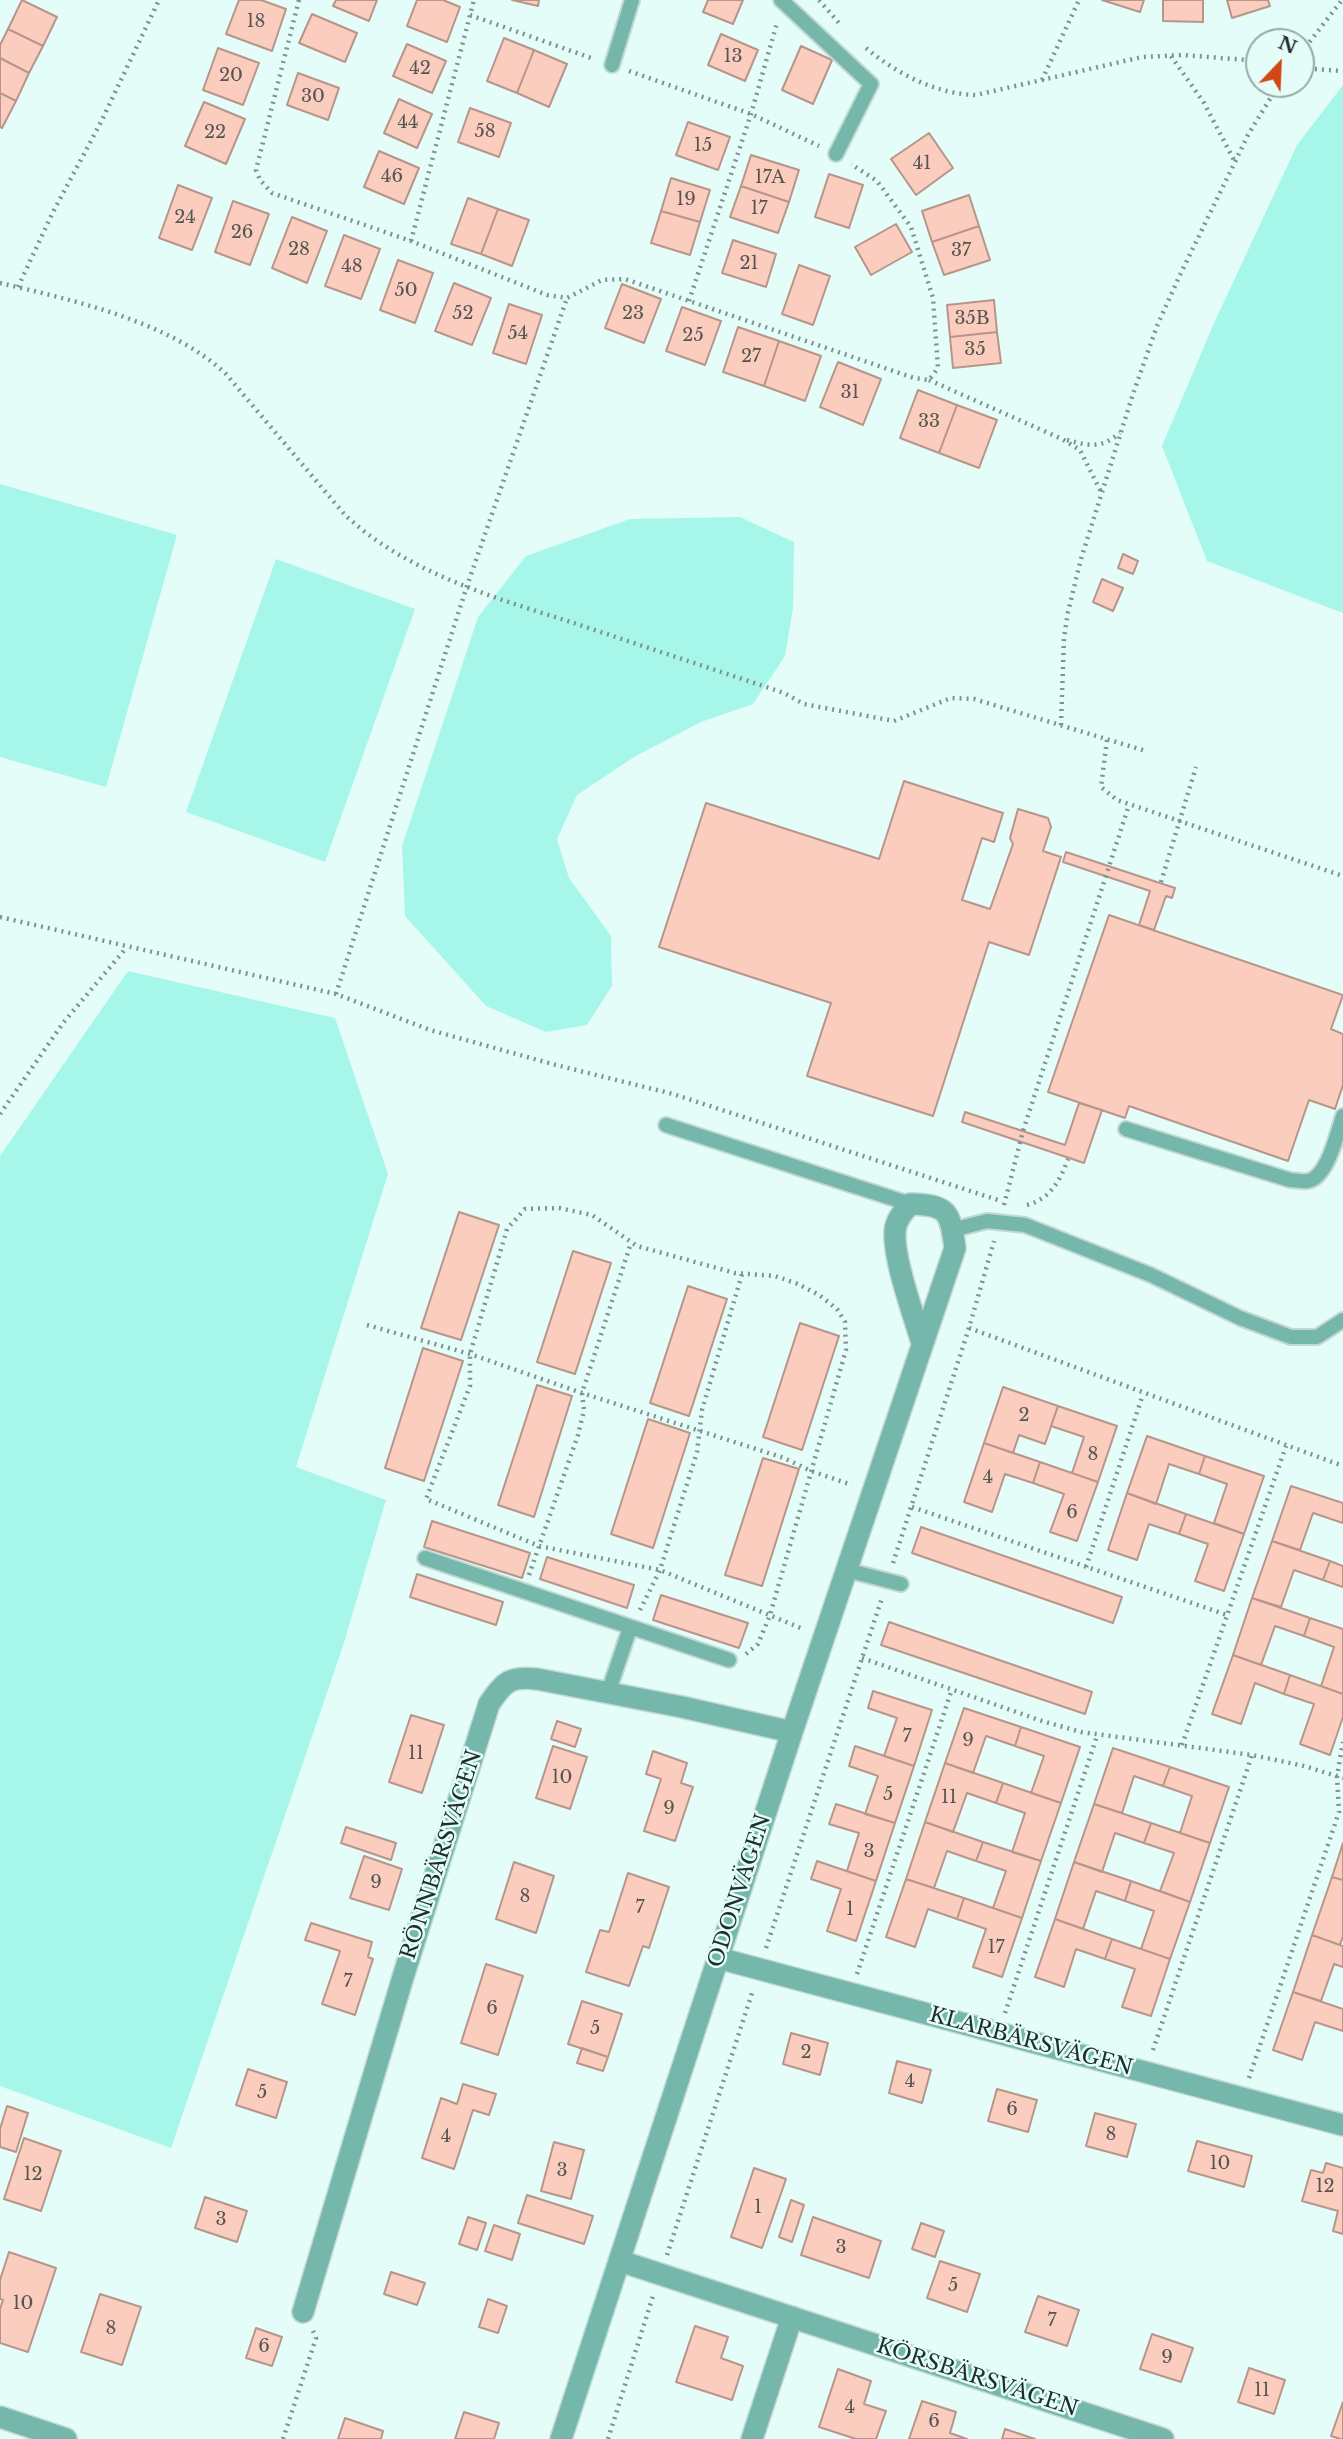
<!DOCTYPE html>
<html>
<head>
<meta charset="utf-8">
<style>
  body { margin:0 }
  #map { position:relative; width:1343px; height:2439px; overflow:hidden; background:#e5fdf8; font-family:"Libre Baskerville",serif }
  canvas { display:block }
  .north { position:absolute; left:1245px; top:28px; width:70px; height:70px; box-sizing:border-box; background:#e5fdf8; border:2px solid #95aaa6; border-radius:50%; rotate:23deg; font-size:19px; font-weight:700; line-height:28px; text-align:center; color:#1e2e2c }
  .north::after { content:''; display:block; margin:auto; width:24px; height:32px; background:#d04914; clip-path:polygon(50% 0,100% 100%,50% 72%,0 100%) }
</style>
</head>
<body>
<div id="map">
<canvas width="1343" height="2439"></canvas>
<div class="north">N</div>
</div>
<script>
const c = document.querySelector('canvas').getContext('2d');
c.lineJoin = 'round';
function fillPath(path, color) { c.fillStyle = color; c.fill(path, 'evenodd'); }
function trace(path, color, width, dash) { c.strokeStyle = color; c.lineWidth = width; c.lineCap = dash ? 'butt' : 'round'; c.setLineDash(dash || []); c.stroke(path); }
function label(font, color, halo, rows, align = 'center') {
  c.font = font + ' "Libre Baskerville",serif'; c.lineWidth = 5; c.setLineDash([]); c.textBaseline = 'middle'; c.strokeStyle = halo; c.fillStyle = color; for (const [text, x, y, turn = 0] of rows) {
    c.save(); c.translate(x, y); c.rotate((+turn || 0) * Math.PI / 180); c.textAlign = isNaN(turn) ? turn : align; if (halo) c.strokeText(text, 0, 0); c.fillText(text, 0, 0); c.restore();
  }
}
fillPath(new Path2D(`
  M1343,85V613L1207,561L1162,446L1214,323L1297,145Z
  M0,484L177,535L106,787L0,757Z
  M740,517L794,542L793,608L785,656L753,704L701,722L634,757L577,795L557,839L569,878L611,936L612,986L587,1025L546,1032L486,1006L405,916L402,846L478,617L526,556L630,519Z
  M276,559L415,609L325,862L186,812Z
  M128,971L335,1018L388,1174L296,1467L386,1500L343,1646L171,2148L0,2086V1156Z`), '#a6f7ea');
const building = new Path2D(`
  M22,0L57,17L43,46L8,29Z
  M239,0H261L286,9L272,51L226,34Z
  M336,0H377L369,21L333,6Z
  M417,0H443L460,7L447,42L407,26Z
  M512,0H539L538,6Z
  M708,0H743L733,24L703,12Z
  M1102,0H1144L1140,12Z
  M1163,0H1203V22L1163,21Z
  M1227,0H1268L1270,6L1232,18Z
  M312,14L357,33L345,62L299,43Z
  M8,29L43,46L29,73L0,58V45Z
  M721,34L758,50L745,81L708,65Z
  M504,38L534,50L517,93L487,81Z
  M407,44L446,61L432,93L393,76Z
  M801,46L832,60L813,104L782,90Z
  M218,48L259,63L243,105L203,90Z
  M534,50L567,64L549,107L517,93Z
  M0,58L29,73L16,101L0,93Z
  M298,73L339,88L328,120L287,105Z
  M0,93L16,101L2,128L0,127Z
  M399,99L432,114L417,148L384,133Z
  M204,102L245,119L226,164L185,146Z
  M470,108L511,123L499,157L458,142Z
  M688,122L730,137L718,170L676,155Z
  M929,133L953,168L916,195L891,159Z
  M379,151L419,168L404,204L364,187Z
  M751,155L799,170L789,202L741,186Z
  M829,174L863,185L849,228L815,217Z
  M671,178L710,190L700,222L661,211Z
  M178,185L212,198L192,250L159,238Z
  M741,186L789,202L778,233L730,217Z
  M969,195L979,226L932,242L922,211Z
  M468,198L498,209L481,254L451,244Z
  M233,201L269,214L250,265L215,252Z
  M498,209L529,220L512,266L481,254Z
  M661,211L700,222L690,255L651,243Z
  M292,217L327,231L307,283L272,268Z
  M896,224L912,252L871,275L855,247Z
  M979,226L990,260L944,275L932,242Z
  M344,235L380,249L361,299L325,286Z
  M733,240L776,254L766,287L722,273Z
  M398,260L433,273L415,323L380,310Z
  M799,265L830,276L813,325L782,314Z
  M454,283L491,298L472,345L435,331Z
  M622,284L661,299L644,343L605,328Z
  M994,300L997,332L950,337L947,305Z
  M509,304L542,315L526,364L493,353Z
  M682,307L721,321L705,365L666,351Z
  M738,327L779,341L764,386L723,372Z
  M997,332L1001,363L953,368L950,337Z
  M779,341L821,356L805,401L764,386Z
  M838,362L881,379L863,425L820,407Z
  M918,390L957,405L939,453L900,438Z
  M957,405L997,420L979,468L939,453Z
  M1123,554L1138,561L1133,574L1118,568Z
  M1102,579L1123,588L1113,611L1093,602Z
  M904,781L1003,813L994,842L982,838L962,900L990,909L1013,844L1010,838L1018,809L1048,818L1051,827L1043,851L1061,857L1029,955L989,942L933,1116L807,1076L831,1003L659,947L706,803L879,859Z
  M1066,852L1175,888L1172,898L1166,896L1154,930L1139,925L1150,891L1063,862Z
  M1109,915L1343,995L1331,1029L1343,1034V1085L1335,1109L1309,1100L1288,1161L1129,1106L1125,1118L1048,1092Z
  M1079,1103L1102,1110L1084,1163L962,1122L965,1112L1065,1145Z
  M459,1212L499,1225L461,1340L421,1328Z
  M573,1251L611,1263L575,1374L537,1362Z
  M688,1286L727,1299L689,1416L650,1403Z
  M800,1323L839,1336L802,1450L763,1437Z
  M423,1348L463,1361L424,1481L385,1468Z
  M537,1385L572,1396L534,1517L498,1505Z
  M1003,1387L1058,1406L1045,1444L1019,1435L1013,1453L984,1443Z
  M1058,1406L1117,1426L1098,1482L1072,1473L1084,1437L1051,1426Z
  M648,1419L690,1433L653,1548L611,1534Z
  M1147,1436L1205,1456L1199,1474L1169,1464L1156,1504L1127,1493Z
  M984,1443L1040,1462L1033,1483L1005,1474L992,1512L964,1502Z
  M1205,1456L1264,1476L1244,1534L1214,1523L1227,1484L1199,1474Z
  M763,1458L799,1469L762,1586L725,1575Z
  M1040,1462L1098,1482L1077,1541L1050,1532L1064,1494L1033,1483Z
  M1291,1486L1343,1503V1523L1313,1513L1300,1550L1272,1541Z
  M1127,1493L1186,1514L1179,1534L1149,1524L1137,1560L1108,1550Z
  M1186,1514L1244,1534L1224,1591L1195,1581L1208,1544L1179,1534Z
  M432,1521L530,1553L522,1578L424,1547Z
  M921,1527L1122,1597L1113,1623L912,1553Z
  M1272,1541L1330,1561L1323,1580L1294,1570L1281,1607L1252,1598Z
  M547,1557L634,1585L627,1608L540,1579Z
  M1330,1561L1343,1566V1587L1323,1580Z
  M417,1574L503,1602L496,1625L410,1597Z
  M661,1595L748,1623L739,1648L653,1620Z
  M1252,1598L1310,1618L1304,1636L1275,1626L1261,1665L1233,1655Z
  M1310,1618L1343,1629V1694L1321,1686L1334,1647L1304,1636Z
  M889,1622L1092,1692L1085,1714L881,1645Z
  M1233,1655L1290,1675L1284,1694L1255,1683L1241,1724L1212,1714Z
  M1290,1675L1343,1694V1717L1330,1755L1300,1744L1314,1704L1284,1694Z
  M873,1691L932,1710L914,1766L884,1756L897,1718L868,1708Z
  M964,1708L1021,1727L1015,1746L986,1736L973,1773L945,1763Z
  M411,1715L444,1725L422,1793L389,1782Z
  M557,1721L581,1729L575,1747L551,1739Z
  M1021,1727L1080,1747L1061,1803L1031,1793L1044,1756L1015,1746Z
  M553,1746L587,1757L570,1809L536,1798Z
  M855,1746L914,1766L895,1823L865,1814L878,1776L849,1766Z
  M1113,1748L1170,1767L1163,1786L1134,1776L1122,1813L1094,1804Z
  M653,1751L687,1763L681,1783L693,1787L675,1841L644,1831L661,1779L646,1774Z
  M945,1763L1003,1783L996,1803L967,1793L953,1832L925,1822Z
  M1170,1767L1229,1787L1210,1843L1180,1833L1192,1796L1163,1786Z
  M1003,1783L1061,1803L1041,1861L1012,1852L1025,1813L996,1803Z
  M836,1804L895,1823L876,1881L847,1871L859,1833L829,1824Z
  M1094,1804L1151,1823L1144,1843L1115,1833L1102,1872L1074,1862Z
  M925,1822L983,1842L976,1861L947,1851L934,1888L906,1879Z
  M1151,1823L1210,1843L1190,1902L1160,1891L1174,1853L1144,1843Z
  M346,1827L396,1843L391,1860L341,1843Z
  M983,1842L1041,1861L1022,1918L993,1908L1006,1871L976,1861Z
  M1343,1843V1880L1332,1877Z
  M364,1856L402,1869L389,1910L350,1898Z
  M817,1861L876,1881L856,1941L827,1931L841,1889L811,1879Z
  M514,1862L554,1876L536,1933L496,1919Z
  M1074,1862L1131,1881L1125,1901L1096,1891L1083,1929L1055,1919Z
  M628,1873L669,1887L649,1948L643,1946L629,1986L586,1972L600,1930L609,1932Z
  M1332,1877L1343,1880V1936L1340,1945L1312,1935Z
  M906,1879L964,1898L957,1919L928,1909L915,1947L886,1937Z
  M1131,1881L1190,1902L1170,1959L1141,1949L1154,1911L1125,1901Z
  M964,1898L1022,1918L1002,1977L973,1967L986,1929L957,1919Z
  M1055,1919L1112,1939L1105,1959L1076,1949L1064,1987L1035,1977Z
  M311,1923L372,1942L368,1957L373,1959L355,2015L322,2004L340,1951L305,1940Z
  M1312,1935L1343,1946V1967L1334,1964L1321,2001L1293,1992Z
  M1112,1939L1170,1959L1151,2016L1122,2007L1135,1969L1105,1959Z
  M486,1964L523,1976L498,2055L461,2043Z
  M1293,1992L1343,2009V2031L1315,2022L1302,2060L1273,2050Z
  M582,2001L622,2014L608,2057L568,2044Z
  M791,2033L828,2043L820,2075L783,2064Z
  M582,2048L608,2057L603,2071L577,2063Z
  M897,2061L931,2070L922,2103L889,2093Z
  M248,2069L287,2082L276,2118L236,2105Z
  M463,2084L496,2094L489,2115L473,2110L454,2169L422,2158L441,2098L457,2104Z
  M997,2089L1037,2100L1028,2132L988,2121Z
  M7,2106L28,2113L16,2152L0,2147V2129Z
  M1095,2113L1136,2124L1127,2157L1086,2146Z
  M24,2138L61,2151L41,2211L4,2199Z
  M1197,2141L1252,2156L1244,2187L1188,2171Z
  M554,2142L584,2150L571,2199L541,2191Z
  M1326,2163L1343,2168V2234L1333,2231L1338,2211L1302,2201L1311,2170L1323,2173Z
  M754,2168L786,2179L762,2248L731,2237Z
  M527,2195L593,2216L584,2244L518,2223Z
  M205,2197L247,2211L237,2242L195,2228Z
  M791,2200L804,2205L792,2242L779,2237Z
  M468,2217L486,2223L477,2250L459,2244Z
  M813,2217L881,2241L869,2278L801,2255Z
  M921,2223L944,2231L935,2257L912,2249Z
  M494,2225L520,2234L512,2260L485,2251Z
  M9,2252L56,2268L28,2352L0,2343V2309L3,2300L0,2299V2280Z
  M940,2261L980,2274L967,2312L927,2298Z
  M391,2272L425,2283L417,2305L384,2294Z
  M100,2294L141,2307L122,2365L81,2352Z
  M1038,2296L1079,2310L1067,2346L1025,2332Z
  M488,2299L507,2306L498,2333L479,2327Z
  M695,2326L728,2337L721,2358L743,2366L732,2400L676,2382Z
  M256,2328L282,2337L272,2366L246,2358Z
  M1152,2334L1193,2348L1181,2382L1140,2369Z
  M1249,2368L1285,2380L1274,2414L1238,2402Z
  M838,2369L871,2381L864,2404L886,2411L876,2439H856L819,2427Z
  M922,2401L956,2412L950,2433L967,2439H909Z
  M1343,2402V2439H1340L1331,2436Z
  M464,2412L499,2423L494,2439H455Z
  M345,2418L383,2431L381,2439H338Z
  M1005,2429L1035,2439H1002Z`);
fillPath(building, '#facdbf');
trace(building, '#b7958a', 2);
const lane = new Path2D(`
  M781,0L871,84L836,154
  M612,65L632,0
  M666,1125L910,1204
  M1126,1129L1290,1180C1295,1180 1303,1182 1308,1181C1328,1177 1337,1133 1343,1116
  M952,1230L987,1221L1025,1225L1151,1275L1240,1318L1291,1337H1317L1343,1320
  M425,1558L729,1660
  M846,1570L901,1584
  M608,1693L630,1628`);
const street = new Path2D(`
  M718,1958L1343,2125
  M620,2261L1163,2439
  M303,2312L403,1977L489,1704C504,1682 509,1676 537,1679L682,1707L792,1732
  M0,2417L66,2439
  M561,2439L792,1732L955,1248C950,1211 948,1205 910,1204C903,1212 895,1221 895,1232C893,1258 914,1316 922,1343
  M752,2439L792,2317`);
trace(lane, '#c1d8d3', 18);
trace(street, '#c1d8d3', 24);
trace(new Path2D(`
  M299,0L256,170L260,180L272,193L411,241L547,295L567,298L602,280L625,279L914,378L929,380L938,368L933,298L911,227L877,181L851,164
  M819,0L839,23
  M470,15L594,59
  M866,48C897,74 936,94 976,95L1142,57L1183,55L1259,61
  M1301,53L1342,0
  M1171,56L1204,103L1235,162
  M1301,68L1343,71
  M629,71L751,114L819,146
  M1042,80L1079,0
  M411,241L474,0
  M0,283C73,300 171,322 226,374L345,515C408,574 499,599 580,625C648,648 716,670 784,693L804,704L894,721L951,698L974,699L1146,751
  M18,287L52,214L101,122L159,0
  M689,301L751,114L777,23
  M929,380L1062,439L1080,450L1101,492
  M1067,440C1090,446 1100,449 1120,433
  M1061,725L1064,638L1068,612L1081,559L1133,394L1157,326L1179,277L1248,135L1279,84
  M1107,740L1101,787L1117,800L1343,876
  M1161,882L1196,767
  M0,917L336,994L430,1030L556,1065L673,1094L998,1200
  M336,994L467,586L567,298
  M0,1114L63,1023L127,947
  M1004,1205L1023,1131L1129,805
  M1027,1205C1050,1199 1060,1181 1068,1159
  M367,1325L470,1354L582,1393L784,1458L811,1471L852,1485
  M969,1328L1343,1466
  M912,1507L1227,1615
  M893,1563L969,1328L994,1241
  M1086,1567L1143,1394
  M529,1575L578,1435L584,1410L582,1393L631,1243
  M640,1610L660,1570L697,1452L702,1410L742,1274
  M746,1654L758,1644L770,1615L846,1350L845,1322L837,1309L819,1295L798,1284L775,1276L735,1273L637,1246L592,1215L559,1208L525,1209L507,1229L470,1354V1386L426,1499L539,1546L660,1570L803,1629
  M862,1658L1042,1721L1081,1732L1252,1755L1304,1766L1343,1778
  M1182,1745L1286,1446
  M766,1948L882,1598
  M857,1974L952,1689
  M1005,2013L1097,1736
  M1153,2050L1252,1755
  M1249,2078L1339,1812L1337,1776L1343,1742
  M667,2255L753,1990
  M283,2439L316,2338L313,2331
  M608,2439L653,2296`), '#7e928f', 4.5, [2, 5]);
trace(lane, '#76b7ac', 14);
trace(street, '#76b7ac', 21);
label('18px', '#555651', null, [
  ["18",256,22],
  ["13",733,57],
  ["42",420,69],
  ["20",231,76],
  ["30",313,97],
  ["44",408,123],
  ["58",485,132],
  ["22",215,133],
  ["15",703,146],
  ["41",922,164],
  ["46",392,177],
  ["17A",770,178],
  ["19",686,200],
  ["17",759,209],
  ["24",185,218],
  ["26",242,233],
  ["28",299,250],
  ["37",961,251],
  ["21",749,264],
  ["48",352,267],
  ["50",406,291],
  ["52",463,314],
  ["23",633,314],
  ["35B",972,319],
  ["54",518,334],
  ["25",693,336],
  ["35",975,350],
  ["27",751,357],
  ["31",850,393],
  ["33",929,422],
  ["2",1024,1416],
  ["8",1093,1455],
  ["4",988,1478],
  ["6",1072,1513],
  ["7",907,1737],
  ["9",968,1741],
  ["11",416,1754],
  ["10",562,1778],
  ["5",888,1795],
  ["11",949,1798],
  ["9",669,1809],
  ["3",869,1852],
  ["9",376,1883],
  ["8",525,1897],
  ["7",640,1908],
  ["1",850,1910],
  ["17",996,1948],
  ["7",348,1982],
  ["6",492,2009],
  ["5",595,2029],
  ["2",806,2053],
  ["4",910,2082],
  ["5",262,2093],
  ["6",1012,2110],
  ["8",1111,2135],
  ["4",446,2137],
  ["10",1220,2164],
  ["3",562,2171],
  ["12",33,2175],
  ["12",1325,2187],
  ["1",758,2208],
  ["3",221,2220],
  ["3",841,2248],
  ["5",953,2286],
  ["10",23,2304],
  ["7",1052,2321],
  ["8",111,2329],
  ["6",264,2347],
  ["9",1167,2358],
  ["11",1262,2391],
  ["4",850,2408],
  ["6",934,2422]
]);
label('21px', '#1e2e2c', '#e5fdf8', [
  ["RÖNNBÄRSVÄGEN",442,1855,-72],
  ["ODONVÄGEN",740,1891,-72],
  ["KLARBÄRSVÄGEN",1031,2042,15],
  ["KÖRSBÄRSVÄGEN",977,2378,18]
]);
</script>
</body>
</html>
